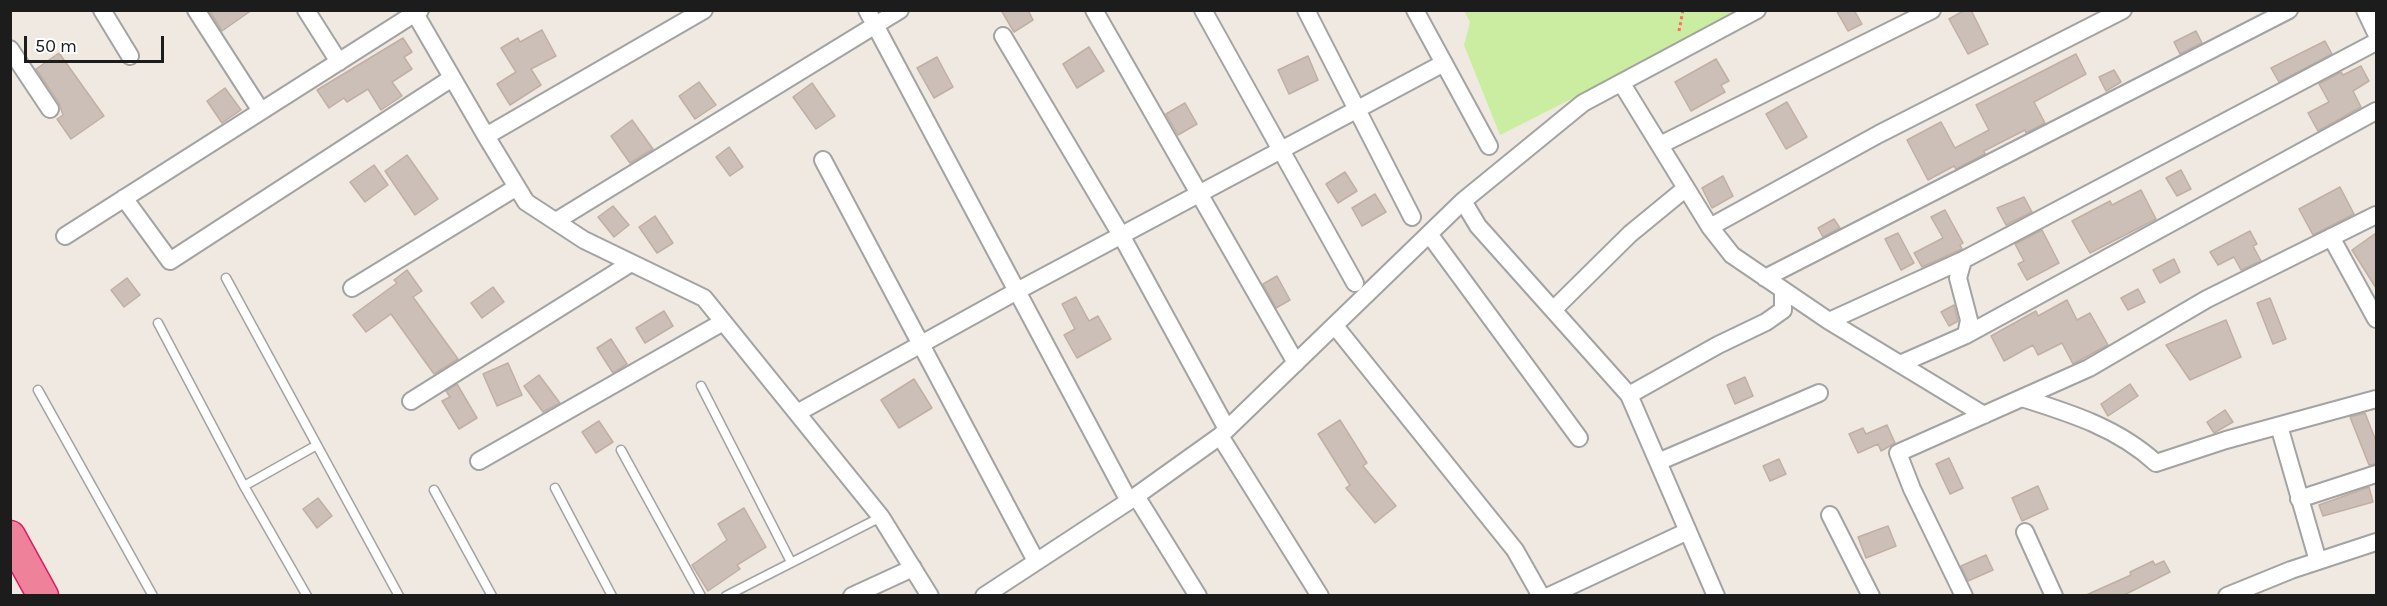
<!DOCTYPE html>
<html>
<head>
<meta charset="utf-8">
<style>
  body { margin:0 }
  #map { position:relative; width:2387px; height:606px; overflow:hidden; background:#efe9e1; font-family:Karla,sans-serif }
  canvas { display:block }
  .frame { position:absolute; inset:0; border:12px solid #1c1c1c; pointer-events:none }
  .scale { position:absolute; left:24px; top:36px; width:140px; height:27px; box-sizing:border-box; border:3px solid #1c1c1c; border-top:0; padding-left:8px; font-size:18px; line-height:21px; white-space:nowrap; color:#1c1c1c; -webkit-text-stroke:4px #fff; paint-order:stroke }
</style>
</head>
<body>
<div id="map">
<canvas width="2387" height="606"></canvas>
<div class="frame"></div>
<div class="scale">50 m</div>
</div>
<script>
const c = document.querySelector('canvas').getContext('2d');
c.lineJoin = 'round';
function fillPath(path, color) { c.fillStyle = color; c.fill(path, 'evenodd'); }
function trace(path, color, width, dash) { c.strokeStyle = color; c.lineWidth = width; c.lineCap = dash ? 'butt' : 'round'; c.setLineDash(dash || []); c.stroke(path); }
fillPath(new Path2D(`
  M1464,11H1746L1500,135L1464,45L1470,22Z`), '#caeda2');
const building = new Path2D(`
  M209,10H252L222,31Z
  M1001,10H1028L1033,20L1014,32Z
  M1836,10H1854L1862,24L1848,31Z
  M1965,10H1971L1988,44L1968,54L1949,19Z
  M542,30L556,56L531,69L541,85L510,105L497,84L516,72L501,48L518,38L520,42Z
  M2196,31L2202,43L2180,54L2174,42Z
  M403,38L412,52L404,57L412,69L392,82L402,96L381,110L368,89L347,102L344,98L329,108L317,90Z
  M2325,41L2332,54L2279,82L2271,68Z
  M1089,47L1104,71L1077,88L1063,64Z
  M59,53L104,116L71,139L57,119L63,115L59,103L36,69Z
  M2076,54L2086,74L2034,102L2045,123L2026,133L2025,130L1984,151L1985,154L1956,169L1954,166L1928,180L1907,140L1941,122L1955,148L1989,130L1976,105Z
  M1308,56L1318,80L1289,94L1278,70Z
  M937,57L953,87L934,98L917,68Z
  M1716,59L1729,81L1721,85L1725,92L1691,111L1675,82Z
  M2361,66L2369,81L2353,91L2361,107L2318,131L2308,113L2329,102L2319,84L2341,72L2343,75Z
  M2114,70L2121,82L2106,91L2099,77Z
  M699,82L716,105L695,119L679,96Z
  M812,83L835,116L816,129L793,97Z
  M225,88L241,110L222,123L207,101Z
  M1787,102L1807,137L1786,149L1766,114Z
  M1185,103L1197,124L1178,135L1166,114Z
  M632,120L653,149L630,163L611,136Z
  M729,147L743,167L730,176L716,157Z
  M407,155L438,199L415,215L385,171Z
  M374,165L388,185L365,202L350,182Z
  M2181,170L2191,189L2177,196L2166,178Z
  M1345,172L1357,191L1338,203L1326,184Z
  M1723,176L1733,196L1712,208L1702,188Z
  M2340,187L2354,214L2313,235L2299,209Z
  M2141,190L2156,219L2090,253L2072,221L2110,201L2112,205Z
  M1375,194L1386,212L1362,226L1352,208Z
  M2024,197L2032,212L2006,225L1997,208Z
  M613,206L629,225L614,237L598,217Z
  M1945,210L1963,243L1960,245L1962,249L1922,267L1914,253L1943,238L1931,217Z
  M655,216L673,243L657,253L639,227Z
  M1834,219L1840,228L1823,237L1818,228Z
  M2042,230L2059,263L2027,280L2018,264L2024,261L2015,244Z
  M2250,231L2257,244L2253,246L2261,261L2241,270L2234,257L2218,265L2210,252Z
  M1898,233L1914,263L1901,270L1885,239Z
  M2376,233V288L2352,250Z
  M2174,259L2180,272L2160,283L2153,270Z
  M407,270L422,291L413,297L458,359L434,374L391,314L366,332L353,315L397,283L394,280Z
  M1277,276L1290,300L1276,308L1263,284Z
  M127,278L140,295L124,307L111,290Z
  M493,287L504,302L482,318L471,303Z
  M2138,289L2145,302L2128,310L2121,298Z
  M1076,297L1089,321L1098,316L1111,339L1077,358L1064,335L1075,329L1062,304Z
  M2270,298L2286,339L2273,344L2257,303Z
  M2067,300L2077,320L2090,313L2108,345L2073,364L2062,343L2038,355L2033,345L2004,361L1991,336L2036,311L2038,316Z
  M1954,305L1958,321L1949,326L1941,312Z
  M664,311L673,326L645,343L636,328Z
  M2226,320L2241,357L2190,380L2166,345Z
  M611,339L627,364L613,373L597,348Z
  M508,363L522,395L497,406L483,374Z
  M539,375L560,403L543,412L524,386Z
  M1745,377L1753,396L1735,404L1727,385Z
  M914,379L932,408L899,428L881,400Z
  M457,384L477,418L459,429L442,401L450,397L446,391Z
  M2130,384L2138,396L2108,416L2101,404Z
  M2225,410L2233,422L2214,433L2207,422Z
  M2365,413L2376,441V464L2369,465L2350,417Z
  M1340,420L1367,463L1363,466L1396,506L1375,523L1346,488L1350,485L1318,434Z
  M599,421L613,442L596,453L582,432Z
  M1887,425L1895,443L1881,451L1878,444L1858,453L1849,434L1863,428L1866,434Z
  M1949,458L1963,488L1950,494L1936,464Z
  M1779,459L1786,474L1770,481L1763,466Z
  M2038,486L2048,509L2022,521L2012,498Z
  M2369,487L2373,502L2323,516L2319,505Z
  M318,498L332,516L317,528L303,509Z
  M744,508L766,547L737,565L740,569L708,591L692,565L727,540L718,524Z
  M1888,526L1896,546L1866,558L1858,537Z
  M1986,555L1993,570L1968,581L1961,566Z
  M2153,561L2155,565L2164,561L2170,572L2122,596H2084L2131,575L2130,572Z`);
fillPath(building, '#cbbfb7');
trace(building, '#c1afa2', 1.5);
const service = new Path2D(`
  M226,278L399,596
  M158,323L244,486L317,445
  M701,386L791,562
  M38,390L153,596
  M621,450L701,596
  M244,486L307,596
  M555,488L612,596
  M434,490L492,596
  M726,596L881,517`);
const minor = new Path2D(`
  M102,10L130,56
  M196,10L261,111
  M306,10L339,62
  M413,10L486,136L526,202L584,240L704,298L881,517L930,596
  M867,10L1129,501L984,596
  M1094,10L1296,363
  M1203,10L1355,283
  M1306,10L1412,217
  M1415,10L1489,146
  M2365,10L2376,33
  M1003,36L1121,235L1227,429
  M10,49L50,109
  M1622,84L1710,227L1732,255L1829,321L1984,415
  M486,136L704,10
  M1660,145L1932,10
  M823,160L1036,561
  M124,198L170,261L452,78
  M1463,201L1478,226L1629,395L1716,596
  M556,221L900,10
  M1710,227L1879,134L2123,10
  M1429,234L1579,438
  M65,236L420,10
  M2331,237L2376,319
  M1765,278L2289,10
  M352,288L517,187
  M1553,310L1630,234L1686,188
  M1829,321L1963,260
  M1335,326L1515,550L1541,596
  M1966,335L1969,320L1958,278L1963,260L2376,42
  M1900,364L1966,335L2376,111
  M1629,395L1718,345L1766,322L1783,310V290
  M2022,398C2070,413 2118,428 2156,463L2226,440L2376,399
  M411,401L631,263
  M797,413L1017,291L1444,63
  M2279,426L2318,561
  M1220,436L1320,596
  M479,461L723,322
  M1658,462L1819,393
  M1136,496L1198,596
  M2299,499L2376,474
  M1129,501L1220,436L1463,201L1583,103L1757,10
  M1830,515L1871,596
  M2025,532L2054,596
  M852,596L913,568
  M1549,596L1688,531
  M1964,596L1912,489L1898,453L2089,368L2207,299L2376,215
  M2227,596L2291,570L2376,542`);
const motorway = new Path2D(`
  M10,536L43,596`);
trace(service, '#a3a3a3', 11);
trace(minor, '#a3a3a3', 20);
trace(motorway, '#e41765', 33);
trace(new Path2D(`
  M1679,31L1683,10`), '#ff6c61', 3, [3, 3]);
trace(service, '#fff', 8);
trace(minor, '#fff', 16);
trace(motorway, '#ed829a', 30);
</script>
</body>
</html>
